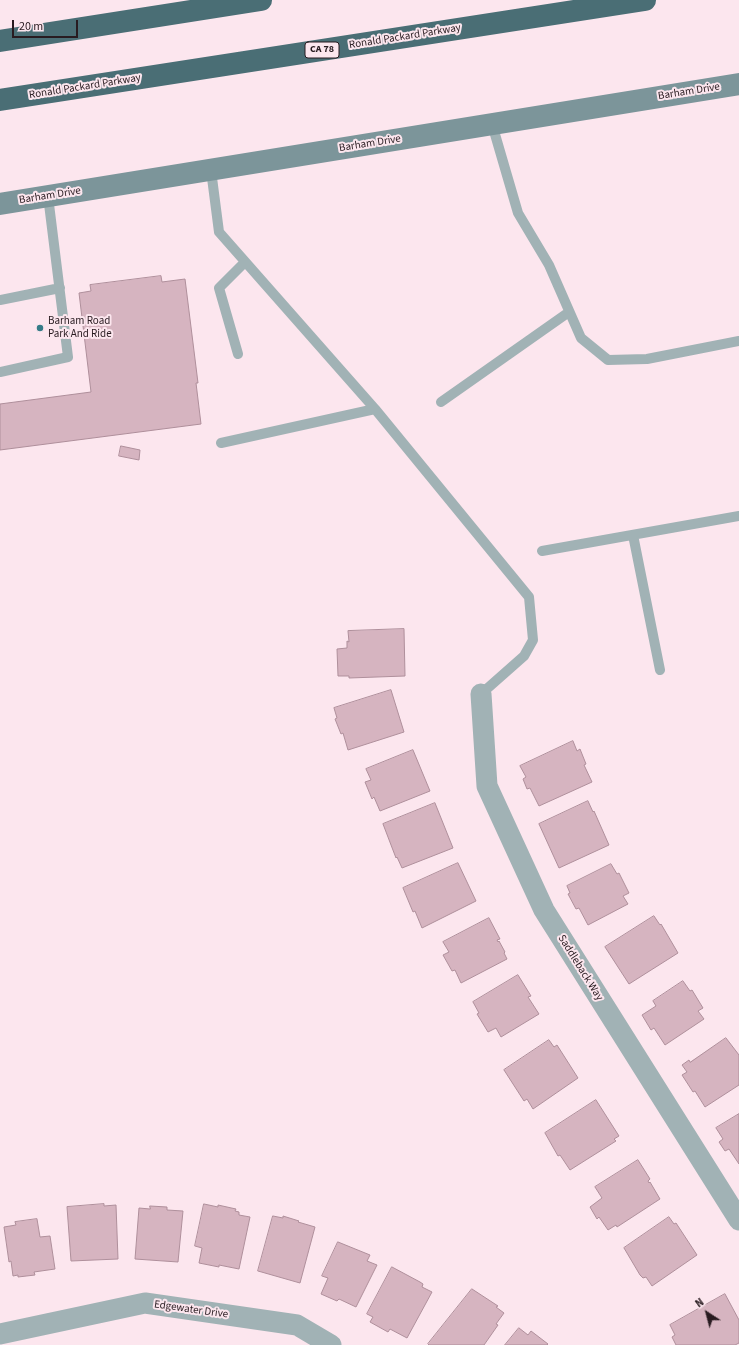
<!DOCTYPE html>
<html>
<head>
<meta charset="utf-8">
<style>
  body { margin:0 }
  #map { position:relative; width:739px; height:1345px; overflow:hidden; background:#fce6ee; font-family:"Source Sans 3",sans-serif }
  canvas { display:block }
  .north { position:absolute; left:687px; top:1293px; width:40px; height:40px; -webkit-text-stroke:3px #fce6ee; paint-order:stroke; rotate:324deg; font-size:11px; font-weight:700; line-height:16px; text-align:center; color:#281b20 }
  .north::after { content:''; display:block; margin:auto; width:14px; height:18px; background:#281b20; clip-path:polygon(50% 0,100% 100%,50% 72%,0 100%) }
  .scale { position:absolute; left:12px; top:20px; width:66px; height:18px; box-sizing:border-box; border:2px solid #281b20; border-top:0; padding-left:5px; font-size:12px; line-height:14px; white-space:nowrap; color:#281b20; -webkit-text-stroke:3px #fce6ee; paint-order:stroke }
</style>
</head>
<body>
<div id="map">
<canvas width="739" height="1345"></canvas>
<div class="north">N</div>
<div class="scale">20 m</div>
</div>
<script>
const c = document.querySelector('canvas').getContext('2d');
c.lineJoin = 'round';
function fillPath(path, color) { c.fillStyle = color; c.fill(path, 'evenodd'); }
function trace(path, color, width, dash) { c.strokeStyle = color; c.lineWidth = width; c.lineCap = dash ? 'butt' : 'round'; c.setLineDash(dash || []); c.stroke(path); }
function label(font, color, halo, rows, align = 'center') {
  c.font = font + ' "Source Sans 3",sans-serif'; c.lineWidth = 4; c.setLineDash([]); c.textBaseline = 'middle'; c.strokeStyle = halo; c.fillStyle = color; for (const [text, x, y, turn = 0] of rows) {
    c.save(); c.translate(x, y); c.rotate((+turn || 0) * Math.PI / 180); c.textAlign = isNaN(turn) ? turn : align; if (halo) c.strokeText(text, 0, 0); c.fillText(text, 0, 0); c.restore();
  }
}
const building = new Path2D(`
  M161,276L162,282L185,279L198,383H196L201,424L0,450V404L91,392L79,293L91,291L90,285Z
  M121,446L140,450L139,460L119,456Z
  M404,629L405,676L349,678V676H338L337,649L347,648V641L349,642L348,631Z
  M391,690L404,732L348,750L343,733L341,734L335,719L337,718L334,708Z
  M573,741L577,751L580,749L586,764L584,765L592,782L539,806L530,788L527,789L523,779L526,777L520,766Z
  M413,750L430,791L380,811L374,797L372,799L365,782L371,780L366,769Z
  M588,801L593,812L594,811L609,845L559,868L539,824Z
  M435,803L453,848L402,868L397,857L396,858L383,824Z
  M458,863L476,901L422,928L415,911L413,912L403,888Z
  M611,864L617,874L619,873L629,893L623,896L628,904L588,925L579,908L576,909L568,894L570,893L567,886Z
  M654,916L660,925L661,924L678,953L629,984L605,947Z
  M489,918L500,939L497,940L498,942L499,941L505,952L504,953L507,959L461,983L455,970L452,971L443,955L449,952L443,942Z
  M518,975L531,996L528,997L539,1014L501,1037L496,1028L488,1032L477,1014L479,1013L473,1002Z
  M683,981L690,991L692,990L703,1008L698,1011L704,1019L665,1045L654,1028L651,1030L642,1015L656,1006L653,1001Z
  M726,1038L739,1055V1085L705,1107L695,1091L693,1092L682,1075L687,1072L682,1065L689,1060L690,1062Z
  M549,1040L554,1047L557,1045L578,1078L533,1109L527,1099L524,1101L504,1070Z
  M596,1100L619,1136L614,1139L616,1141L570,1170L560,1155L558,1156L545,1133Z
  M739,1114V1164L729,1149L725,1151L719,1142L723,1139L716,1128Z
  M638,1160L650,1179L648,1181L649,1183L650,1182L660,1199L617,1227L616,1225L608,1230L599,1217L597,1219L590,1207L602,1198L595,1187Z
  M104,1204V1206L116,1205L118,1259L71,1261L67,1207Z
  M204,1204L218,1207V1205L236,1209L235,1211L239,1212V1215L250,1217L239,1269L219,1265V1267L199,1263L202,1248L195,1246Z
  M150,1206L167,1207V1210L183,1211L178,1262L135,1259L139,1208L150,1209Z
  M273,1216L283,1218V1216L299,1221L298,1222L315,1227L300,1283L258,1271Z
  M669,1217L674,1224L676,1223L697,1255L652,1286L646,1277L643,1278L640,1275L624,1248Z
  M37,1219L40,1237L50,1236L55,1269L34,1272L35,1275L18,1277V1275L13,1276L11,1261L9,1262L4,1227L16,1225L15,1222Z
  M338,1242L370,1255L367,1261L377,1265L356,1307L339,1299L337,1301L321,1294L328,1278L322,1276Z
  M392,1267L420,1282L423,1284L422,1287L432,1292L407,1338L390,1329L388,1332L370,1322L373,1317L367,1314Z
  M472,1289L498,1306L496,1307L504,1313L496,1324L498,1325L484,1345H429L428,1344Z
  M725,1294L739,1320V1343L735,1345H676L672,1337L675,1335L670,1325Z
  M519,1328L528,1335L531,1331L548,1344L547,1345H505Z`);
fillPath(building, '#d6b4c0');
trace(building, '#af8f9b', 1);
trace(new Path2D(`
  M492,124L518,213L549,265L581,338L608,360L647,359L739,341
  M211,170L219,232L375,409L529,597L533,640L524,656L481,694
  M0,300L60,288
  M238,354L219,288L245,262
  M0,372L68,357L48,196
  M441,402L569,312
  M221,443L375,409
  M633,535L660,670
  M542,551L739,516`), '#a1b2b5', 10);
trace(new Path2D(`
  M481,694L487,786L544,910L739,1220
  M0,1334L145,1303L297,1325L331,1345`), '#a1b2b5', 21);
trace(new Path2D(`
  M0,204L739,84`), '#7c959a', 22);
trace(new Path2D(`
  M0,41L261,0
  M0,100L645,0`), '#4a6e75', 22);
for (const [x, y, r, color] of [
  [40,328,4,"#357b87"]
]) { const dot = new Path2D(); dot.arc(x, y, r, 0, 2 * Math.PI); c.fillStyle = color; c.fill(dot); trace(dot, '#fce6ee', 1.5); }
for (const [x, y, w] of [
  [322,50,34]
]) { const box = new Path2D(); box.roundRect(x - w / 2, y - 8, w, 16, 3); c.fillStyle = '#fce6ee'; c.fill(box); trace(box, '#281b20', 1); }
label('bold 10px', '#281b20', null, [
  ["CA 78",322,50]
]);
label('11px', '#281b20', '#fce6ee', [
  ["Ronald Packard Parkway",405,37,-9],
  ["Ronald Packard Parkway",85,87,-9],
  ["Barham Drive",689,92,-9],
  ["Barham Drive",370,144,-9],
  ["Barham Drive",50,196,-9],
  ["Saddleback Way",580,968,58],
  ["Edgewater Drive",191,1310,8]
]);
label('11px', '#281b20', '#fce6ee', [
  ["Barham Road",48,322],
  ["Park And Ride",48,335]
], 'left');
</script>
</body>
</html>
